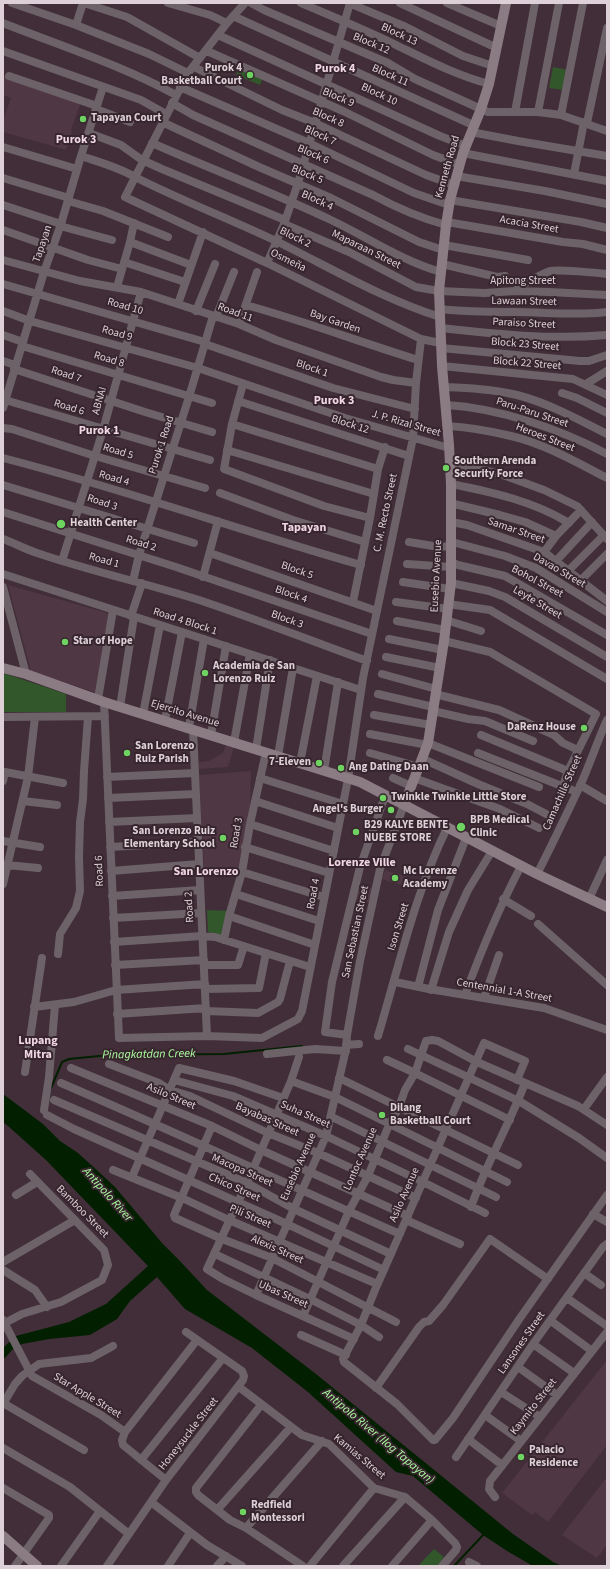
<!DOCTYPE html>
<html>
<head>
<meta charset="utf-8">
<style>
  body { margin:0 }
  #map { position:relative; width:610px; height:1569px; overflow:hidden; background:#412e38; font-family:"Source Sans 3",sans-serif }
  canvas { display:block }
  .frame { position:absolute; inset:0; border:4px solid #ddd0d6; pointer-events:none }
</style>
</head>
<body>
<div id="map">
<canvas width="610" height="1569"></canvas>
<div class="frame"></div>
</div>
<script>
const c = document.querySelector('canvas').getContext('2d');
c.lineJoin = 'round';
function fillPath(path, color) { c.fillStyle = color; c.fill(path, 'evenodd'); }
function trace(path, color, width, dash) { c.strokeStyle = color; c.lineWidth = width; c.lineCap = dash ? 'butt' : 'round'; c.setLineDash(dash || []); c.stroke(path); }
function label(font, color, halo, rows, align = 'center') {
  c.font = font + ' "Source Sans 3",sans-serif'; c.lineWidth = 4; c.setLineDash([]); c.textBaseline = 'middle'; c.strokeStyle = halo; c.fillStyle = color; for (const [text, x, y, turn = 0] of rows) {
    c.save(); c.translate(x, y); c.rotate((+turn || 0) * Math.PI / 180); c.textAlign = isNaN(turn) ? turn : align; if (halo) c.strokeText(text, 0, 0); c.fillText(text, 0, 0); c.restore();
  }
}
fillPath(new Path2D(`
  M3,76L81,102L71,130L72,131L66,150L3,132V120L11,98L3,95Z
  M8,585L111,614L97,693L31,671Z
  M226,745L234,747L228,767L199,769V762L209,761L223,753Z
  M251,771L250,807L238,875L204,869L199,775Z
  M385,870L408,877L405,886L382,879Z
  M363,886L374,888L370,903L353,899L355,890L362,892Z
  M607,1360V1445L548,1522L535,1512L532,1515L502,1493Z
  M607,1477V1545L597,1558L562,1535Z`), '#503744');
fillPath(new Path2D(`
  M240,65L264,75L260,85L236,75Z
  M553,67L568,70L564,90L549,88Z
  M3,673L66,694V712H3Z
  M207,910L229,911L224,936L208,932Z
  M434,1549L444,1557L437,1566H418Z`), '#31572b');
fillPath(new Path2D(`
  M3,1094L43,1124L60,1141L78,1153L100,1173L115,1187L162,1243L179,1260L207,1290L316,1374L513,1534L553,1562L562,1566H533L507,1551L483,1535L413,1476L396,1472L308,1392L252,1348L185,1309L157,1277L130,1301L117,1319L90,1335L49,1339L22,1344L12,1350L3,1360V1348L16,1336L69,1322L106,1304L148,1266L46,1160L8,1126L3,1122Z`), '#022000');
trace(new Path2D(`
  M51,1088L62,1062L69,1059L109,1055L224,1054L302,1046
  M454,1566L485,1533`), '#022000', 2);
trace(new Path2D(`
  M12,3L76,25L149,54L188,73
  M84,3L127,17L200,58
  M168,3L210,15L227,23
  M245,3L227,23L188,73L125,197L267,263L421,339L440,343
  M251,3L264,10L388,63L415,79L481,109L488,112H538L561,115L607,131
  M301,3C332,16 363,29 394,44C425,59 455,75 489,84
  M349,3L406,27L463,56L493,66
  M400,3L497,48
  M447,3L501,26
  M233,16L473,125
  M3,23C61,46 121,65 176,95
  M76,25L83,3
  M218,35L440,136L466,146
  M3,51L141,100L166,114
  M207,51L343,111L433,155L460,165
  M194,67L282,110L315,123L426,175L454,185
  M9,76L97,106
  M180,87L309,143L414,193L449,205
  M172,103L193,115L373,195C397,208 420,218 446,225
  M96,109L130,122
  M515,112L535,3
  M538,112L559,3
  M561,115L583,3
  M162,122L259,167L331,198L419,242L443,250
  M587,123L607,28
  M471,132L518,141L607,156
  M89,133L121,145L142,160L162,169L285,220
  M152,143C211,169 272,192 331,220C367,237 402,261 441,272
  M3,147L77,169
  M463,153L607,181
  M81,156C99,162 118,167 135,177
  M574,174L584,122
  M456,176L545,191L607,204
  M3,178L69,198
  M139,179C185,202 232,220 278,242C331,268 383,299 440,317
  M450,200L581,222L607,228
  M68,201L103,211L168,237
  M3,205L61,224
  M447,222L563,242L583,244L607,250
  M284,224L349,252L416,287L439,291L485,293L515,291L549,292L607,295
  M60,226L112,240
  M3,230L88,260L122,269
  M130,242L191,265
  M444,245L528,260
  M3,260L80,281L141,292L239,324L276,340L381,377L393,380L416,383
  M124,262L185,282
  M267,263L284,224L298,183L350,3
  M442,264L497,277L505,276
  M3,284L205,342
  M117,287L130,242L134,223
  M515,291C521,285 542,274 550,271C557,269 599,273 607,274
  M178,304L203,232
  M246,305C304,321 360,342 418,360
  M440,309C465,312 489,312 514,312C545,312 576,316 607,312
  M3,311L30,321L198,368L345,418L449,448
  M196,311L215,264
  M216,317L234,272
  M239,324L257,272
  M441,328C496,334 551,340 607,335
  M3,335L23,342
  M205,344L333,388L415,409
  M22,346L212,403
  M441,348L580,361H589L607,355
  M3,361L15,365
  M442,366L573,379L607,395
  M14,369L145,412L212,432
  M243,384L232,424L224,469L324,506L370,518
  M586,384L607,371
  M444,387C468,388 493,389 517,395C548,403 578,419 607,434
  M562,393L577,398L607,413
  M5,400L210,460
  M238,401L409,456
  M446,405C499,408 560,429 607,454
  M3,408L44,272L61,224L81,156L103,87
  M232,424L378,469
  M447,426C468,427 490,431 511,436C545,444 576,462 607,478
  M3,428L12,429L95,456L205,488
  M227,450L374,494
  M3,458C124,489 241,531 361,565
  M450,466L488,471L503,475L544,490L577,506L607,539
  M451,484C492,492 533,501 569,523
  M3,485L194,543
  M220,493L293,520L365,542
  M450,503L500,515L525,522L556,536
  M3,512L176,567L372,634
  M451,522L467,525L544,552L607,601
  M3,539C14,543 25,549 37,553C90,571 145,583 199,600C256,619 311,641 367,661
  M409,542L439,547L451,546
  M452,542L505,556L536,568L607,612
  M544,552L556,536L581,510
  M210,553L377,611
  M62,561L103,430L141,292
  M556,561L592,522
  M452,562L458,565L505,576L607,635
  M407,564L451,567
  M568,571L604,535
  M3,574L361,690
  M203,577L218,521
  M581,580L607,554
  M133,581L139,555L189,397L213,316
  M403,582L450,589
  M451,583L489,591L505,597L607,657
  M3,587L26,674
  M353,602L370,518L378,469L385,447
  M396,602L448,609
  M448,604L490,610L607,679
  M131,616L142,583
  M446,620L481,631
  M397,621L445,630
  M389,639L443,650
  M444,641L490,652L596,714L568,771L563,786
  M386,657L440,668
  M382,674L436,689
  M378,694L433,707
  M435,694L499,710L554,735L563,743L578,750
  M98,699L113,610
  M104,702L119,1038L207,1036L262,1038L298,1019L302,1011L348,779L363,678L413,438L416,383L421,339
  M120,707L134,617
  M433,711L468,719L485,721L533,741
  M143,714L160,625
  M374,715L431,725
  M3,717L105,716
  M165,720L182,632
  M189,727L204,639
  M193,729L207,1036
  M370,734L422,744L428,743L539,787
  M211,735L226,646
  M481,735L568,771
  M234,742L250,654
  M256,749L270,660
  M370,753L419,767
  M478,753L577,792
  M278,756L293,668
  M423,759L478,784L527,804L548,815
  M300,763L317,676
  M324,771L338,682
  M107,777L195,773
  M260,778L343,804
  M393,778L411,786
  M414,778L500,809L539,828
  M3,781L5,772L63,783
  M580,785L607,801
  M108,798L196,794
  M23,801L57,805
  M255,801L338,828
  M109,822L197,818
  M250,824L334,851
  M3,841L40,847
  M110,847L198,842
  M245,847L329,873
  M7,865L38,868
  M111,871L199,864
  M242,872L324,897
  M537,874C552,845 566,815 580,786C590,764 597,742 607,720
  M3,884L28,777L35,717
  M236,894L319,921
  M112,896L200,890
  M503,899L531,916
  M589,899L607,860
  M229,916L315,945
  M113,918L201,913
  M538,924L607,985
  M224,940L229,916L242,872L250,824L266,752
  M114,942L202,936L215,937L310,967
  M58,954L60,934L76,908L80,891L79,857L80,822L83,799L84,771L88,717
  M115,965L204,960
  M204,965H238L244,946
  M395,982L429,989L544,1008L607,1030
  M418,987L438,910L466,838
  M205,989L259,988L266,953
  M431,990L449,932L468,890L492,851
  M465,995C481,951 499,908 521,866
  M484,998L499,955
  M34,1007L74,1002L116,990L205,984
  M206,1011L258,1013L278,1002L280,999L290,961
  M117,1014L206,1008
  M347,1035L325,1032L332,982L360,867L385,796
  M378,1036C399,966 415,893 447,828
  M346,1045L359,1044
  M408,1049L519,1101L579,1138L607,1158
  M267,1054L315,1049L346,1051
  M299,1057L291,1081L247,1183L207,1269L223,1279L256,1295L354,1339
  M387,1060L415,1073L510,1120
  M109,1064L159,1083L170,1090L190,1096L268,1133L318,1153L416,1198
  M71,1068L212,1126L261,1150L408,1216
  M25,1072L42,958
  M339,1078L518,1165
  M174,1080L233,1096L326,1136L423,1182L485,1213
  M517,1080L525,1061L484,1043L375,1290L361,1325L343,1359L344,1362L397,1404L433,1440H435L453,1418L520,1318L607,1195
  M291,1081L335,1097L507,1182
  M61,1083C175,1132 287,1184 400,1234
  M54,1100L247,1183L294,1209L391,1254
  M584,1109L607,1077
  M44,1110L49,1077L55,1005
  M47,1115L74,1129L287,1224L384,1270
  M332,1117L496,1197
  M212,1126L174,1215L175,1218L222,1239L272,1258L396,1322
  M113,1170L182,1198L229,1220L377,1284
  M132,1177L179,1068L234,1081L283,1098
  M16,1195L37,1182
  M471,1207C486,1164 509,1125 525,1083
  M593,1214L607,1222
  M406,1220L460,1244
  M215,1254L310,1299L361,1325L379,1337
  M3,1262L75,1220
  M3,1270L35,1290L47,1307
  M584,1273L601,1285
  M256,1295L326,1136L346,1049L347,1035L360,961L380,869L404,805
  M567,1298L607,1326
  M303,1316L349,1211L368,1176L389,1125L399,1107L405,1090L415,1073L426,1041L432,1040L438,1041L477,1062L578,1106L607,1125
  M3,1320L32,1376L101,1415L125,1432L122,1440L123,1445L166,1480
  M551,1321L592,1351
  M3,1324L22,1314L61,1302L102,1280L108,1265L104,1250L30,1174
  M301,1335L346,1355
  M533,1344L574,1373
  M518,1367L557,1395
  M239,1387L302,1435L329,1444L374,1488L405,1497L432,1520L455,1543L457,1547L456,1550L442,1566
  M376,1388L419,1327L424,1322L429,1321L443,1305L490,1239L548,1279
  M501,1392L540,1417
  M3,1403L84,1450
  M3,1404L15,1384L22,1376L39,1364L91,1358L113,1346
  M261,1405L196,1488V1492L198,1495L230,1520L246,1528L303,1566
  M485,1415L521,1441
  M125,1432L197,1340
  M468,1439L502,1465
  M3,1448L70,1487L129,1534
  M456,1457L533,1344L603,1247L607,1244
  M141,1460L223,1358
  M3,1488L49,1515V1518L15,1566
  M495,1497L489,1489L490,1481L607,1332
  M151,1502L207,1545L242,1566
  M217,1510L290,1428
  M246,1528L322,1441
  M469,1562L477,1566
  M61,1566L100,1511
  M107,1566L166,1480L243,1380L244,1376L242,1371L186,1332
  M168,1566L190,1533
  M217,1566L226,1556
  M310,1566L374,1488
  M343,1566L405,1497
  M392,1566L432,1520`), '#6c6267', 8);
trace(new Path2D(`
  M3,668L26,674L104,702L360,782L537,874L607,907
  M404,805L428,743L444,641L451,583V484L449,445L442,366L439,291L446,225L450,200L463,153L481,109L489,84L506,3
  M3,1536L37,1566`), '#8b7b83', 10);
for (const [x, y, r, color] of [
  [250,75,4,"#6ed360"],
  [83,119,4,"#6ed360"],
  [446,468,4,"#6ed360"],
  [61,524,5,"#6ed360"],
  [65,642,4,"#6ed360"],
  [205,673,4,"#6ed360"],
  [584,728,4,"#6ed360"],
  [127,753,4,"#6ed360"],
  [319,763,4,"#6ed360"],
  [341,768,4,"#6ed360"],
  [383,798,4,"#6ed360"],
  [391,810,4,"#6ed360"],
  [461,827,5,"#6ed360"],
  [356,832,4,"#6ed360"],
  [223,838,4,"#6ed360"],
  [395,878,4,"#6ed360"],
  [382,1115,4,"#6ed360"],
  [521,1457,4,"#6ed360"],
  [243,1512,4,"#6ed360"]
]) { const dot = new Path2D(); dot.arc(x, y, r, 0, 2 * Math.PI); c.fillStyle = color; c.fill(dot); trace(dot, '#37252e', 1.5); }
label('11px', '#ddd0d6', '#37252e', [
  ["Block 13",399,35,25],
  ["Block 12",371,44,23],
  ["Block 11",390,76,24],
  ["Block 10",379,95,25],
  ["Block 9",338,98,23],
  ["Block 8",328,118,24],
  ["Block 7",320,136,25],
  ["Block 6",313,155,24],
  ["Kenneth Road",448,167,-74],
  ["Block 5",307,175,23],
  ["Block 4",317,201,25],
  ["Acacia Street",529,225,10],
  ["Block 2",295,238,26],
  ["Tapayan",43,244,-71],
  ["Maparaan Street",366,250,26],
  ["Osmeña",288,261,26],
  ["Apitong Street",523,282],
  ["Lawaan Street",524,302,1],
  ["Road 10",125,307,16],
  ["Road 11",235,313,20],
  ["Bay Garden",335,322,19],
  ["Paraiso Street",524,324,3],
  ["Road 9",117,334,16],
  ["Block 23 Street",525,345,5],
  ["Road 8",109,360,17],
  ["Block 22 Street",527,364,5],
  ["Block 1",312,369,19],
  ["Road 7",66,375,18],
  ["ABNAI",100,401,-74],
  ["Road 6",69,408,17],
  ["Paru-Paru Street",532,413,18],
  ["J. P. Rizal Street",406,424,16],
  ["Block 12",350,425,18],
  ["Heroes Street",545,438,21],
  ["Purok 1 Road",162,445,-72],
  ["Road 5",118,452,17],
  ["Road 4",114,479,16],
  ["Road 3",102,503,18],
  ["C. M. Recto Street",386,513,-78],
  ["Samar Street",516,531,19],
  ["Road 2",141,544,17],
  ["Road 1",104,561,16],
  ["Block 5",297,571,19],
  ["Davao Street",559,571,30],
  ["Eusebio Avenue",437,576,-87],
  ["Bohol Street",537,582,28],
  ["Block 4",291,595,19],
  ["Leyte Street",537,603,30],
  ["Block 3",287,620,20],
  ["Road 4 Block 1",185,622,18],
  ["Ejercito Avenue",185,714,17],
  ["Camachille Street",563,793,-66],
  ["Road 3",237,833,-80],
  ["Road 6",100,871,-92],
  ["Road 4",314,894,-79],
  ["Road 2",190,907,-93],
  ["Ison Street",399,927,-73],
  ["San Sebastian Street",356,932,-78],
  ["Centennial 1-A Street",504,991,10],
  ["Asilo Street",171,1097,23],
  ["Suha Street",305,1115,24],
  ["Bayabas Street",267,1120,24],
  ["Lontoc Avenue",361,1159,-66],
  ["Eusebio Avenue",299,1167,-66],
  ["Macopa Street",242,1171,24],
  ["Chico Street",234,1188,24],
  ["Asilo Avenue",405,1195,-66],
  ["Bamboo Street",82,1212,45],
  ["Pili Street",250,1217,23],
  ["Alexis Street",277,1250,24],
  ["Ubas Street",283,1295,24],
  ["Lansones Street",522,1343,-55],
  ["Star Apple Street",87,1396,31],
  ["Kaymito Street",534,1407,-52],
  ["Honeysuckle Street",189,1434,-52],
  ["Kamias Street",359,1457,40]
]);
label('bold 11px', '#ddd0d6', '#37252e', [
  ["Purok 4",242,69,"right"],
  ["Basketball Court",242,82,"right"],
  ["Tapayan Court",91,119],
  ["Southern Arenda",454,462],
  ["Security Force",454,475],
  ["Health Center",70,524],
  ["Star of Hope",73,642],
  ["Academia de San",213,667],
  ["Lorenzo Ruiz",213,680],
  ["DaRenz House",576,728,"right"],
  ["San Lorenzo",135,747],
  ["Ruiz Parish",135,760],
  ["7-Eleven",311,763,"right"],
  ["Ang Dating Daan",349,768],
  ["Twinkle Twinkle Little Store",391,798],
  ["Angel's Burger",383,810,"right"],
  ["BPB Medical",470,821],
  ["Clinic",470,834],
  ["B29 KALYE BENTE",364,826],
  ["NUEBE STORE",364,839],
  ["San Lorenzo Ruiz",215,832,"right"],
  ["Elementary School",215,845,"right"],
  ["Mc Lorenze",403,872],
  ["Academy",403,885],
  ["Dilang",390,1109],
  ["Basketball Court",390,1122],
  ["Palacio",529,1451],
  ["Residence",529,1464],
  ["Redfield",251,1506],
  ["Montessori",251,1519]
], 'left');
label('bold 12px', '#f0d7e3', '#37252e', [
  ["Purok 4",335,69],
  ["Purok 3",76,140],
  ["Purok 3",334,401],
  ["Purok 1",99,431],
  ["Tapayan",304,528],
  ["Lorenze Ville",362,863],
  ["San Lorenzo",206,872],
  ["Lupang",38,1041],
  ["Mitra",38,1055]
]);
label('italic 12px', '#abfd9f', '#37252e', [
  ["Pinagkatdan Creek",149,1055,-1],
  ["Antipolo River",107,1195,48],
  ["Antipolo River (Ilog Tapayan)",378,1437,40]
]);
</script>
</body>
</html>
